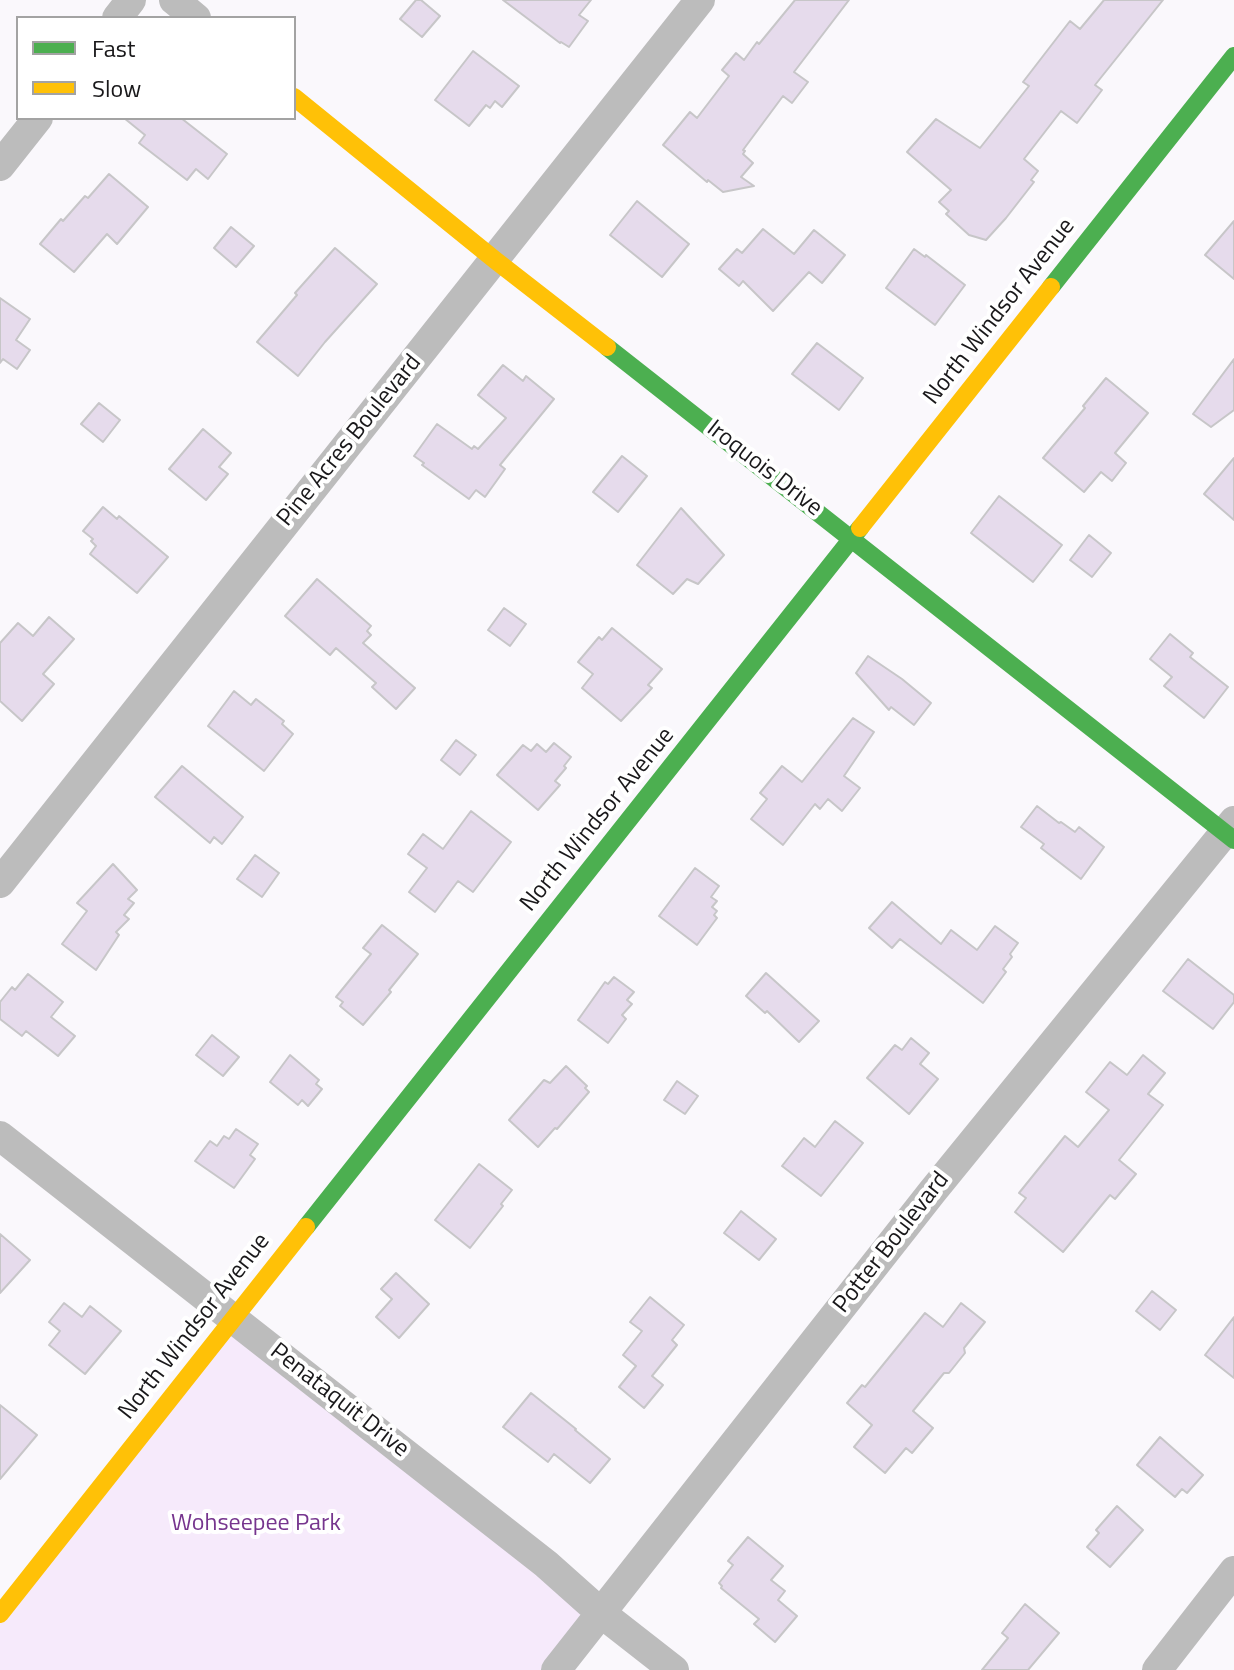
<!DOCTYPE html>
<html>
<head>
<meta charset="utf-8">
<style>
  body { margin:0 }
  #map { position:relative; width:1234px; height:1670px; overflow:hidden; background:#faf8fc; font-family:"Titillium Web",sans-serif }
  canvas { display:block }
  .legend { position:absolute; left:16px; top:16px; width:280px; height:104px; box-sizing:border-box; background:#fff; border:2px solid #a3a3a3; margin:0; padding:10px 14px; list-style:none; font-size:24px; color:#19181a }
  .legend li { display:flex; align-items:center; gap:16px; height:40px }
  .legend b { width:40px; border:2px solid #a3a3a3 }
</style>
</head>
<body>
<div id="map">
<canvas width="1234" height="1670"></canvas>
<ul class="legend">
<li><b style="height:10px;background:#4caf50"></b>Fast</li>
<li><b style="height:10px;background:#ffc107"></b>Slow</li>
</ul>
</div>
<script>
const c = document.querySelector('canvas').getContext('2d');
c.lineJoin = 'round';
function fillPath(path, color) { c.fillStyle = color; c.fill(path, 'evenodd'); }
function trace(path, color, width, dash) { c.strokeStyle = color; c.lineWidth = width; c.lineCap = dash ? 'butt' : 'round'; c.setLineDash(dash || []); c.stroke(path); }
function label(font, color, halo, rows, align = 'center') {
  c.font = font + ' "Titillium Web",sans-serif'; c.lineWidth = 8; c.setLineDash([]); c.textBaseline = 'middle'; c.strokeStyle = halo; c.fillStyle = color; for (const [text, x, y, turn = 0] of rows) {
    c.save(); c.translate(x, y); c.rotate((+turn || 0) * Math.PI / 180); c.textAlign = isNaN(turn) ? turn : align; if (halo) c.strokeText(text, 0, 0); c.fillText(text, 0, 0); c.restore();
  }
}
fillPath(new Path2D(`
  M233,1318L601,1613L556,1670H0V1612Z`), '#f6eafb');
const building = new Path2D(`
  M416,0H421L440,16L422,37L400,19Z
  M503,0H591L579,15L588,21L569,47L561,42L560,43Z
  M795,0H849L794,72L808,82L792,103L783,96L743,150L745,151L743,154L753,163L741,177L754,186L723,192L708,180L707,182L663,145L690,112L697,118L729,76L722,70L736,53L744,60L757,42L759,44Z
  M1104,0H1163L1095,85L1102,90L1077,123L1061,111L1024,159L1038,171L1031,180L1034,182L1006,218L986,240L969,235L946,214L949,211L939,202L951,190L907,152L936,119L980,148L1029,86L1023,82L1070,21L1080,29Z
  M473,51L519,86L502,107L495,101L490,108L486,105L469,126L435,100Z
  M124,118H181L227,154L208,179L196,169L187,180L139,143L145,135Z
  M109,174L148,207L117,244L107,234L74,272L40,244L61,219L63,221L85,196L88,198Z
  M637,201L689,244L662,277L610,235Z
  M1234,221V279L1205,255Z
  M231,227L254,246L236,267L214,248Z
  M763,229L794,254L814,230L845,255L822,283L809,272L773,311L743,281L739,286L719,269L737,249L742,253Z
  M335,248L377,284L325,342L298,376L257,342L297,295L295,293Z
  M914,249L925,257L926,255L965,285L935,325L886,288Z
  M0,298L30,319L16,340L30,350L17,369L3,359L0,363Z
  M817,343L863,378L839,410L792,374Z
  M1234,359V410L1211,427L1193,414Z
  M503,365L523,381L526,376L554,399L500,465L505,469L485,497L476,490L469,499L422,465L424,463L414,456L437,424L472,449L474,446L478,449L506,418L478,395Z
  M1106,378L1148,413L1115,453L1126,463L1112,481L1101,472L1084,492L1043,458L1085,408L1083,406Z
  M99,403L120,420L103,442L81,424Z
  M203,429L231,453L219,467L228,474L206,500L169,469Z
  M622,456L647,476L618,512L593,492Z
  M1234,458V520L1204,494Z
  M999,496L1062,545L1033,582L971,533Z
  M103,507L117,519L119,516L168,557L137,593L90,554L96,546L91,541L93,539L83,531Z
  M681,508L724,555L698,584L687,579L673,594L637,565Z
  M1089,535L1111,553L1092,577L1070,560Z
  M317,579L371,626L367,631L371,635L363,643L415,688L396,709L372,687L376,683L336,648L330,655L285,616Z
  M504,608L526,624L510,646L488,630Z
  M49,617L74,639L43,674L54,684L22,721L0,701V643L18,623L33,636Z
  M612,628L662,669L648,685L652,688L621,721L582,688L593,674L578,662L599,637L602,640Z
  M1170,634L1193,653L1190,657L1228,687L1204,718L1164,686L1172,677L1150,659Z
  M868,656L902,679L931,703L914,725L891,707L889,710L856,673Z
  M234,691L251,705L256,699L284,721L282,724L293,734L264,771L208,726Z
  M853,718L874,732L844,776L860,788L842,811L828,799L820,809L815,804L783,845L751,819L767,799L760,793L782,766L802,782Z
  M456,740L476,755L460,775L441,760Z
  M554,743L571,757L564,766L566,768L555,781L560,785L538,810L497,775L523,745L531,751L537,744L546,752Z
  M182,766L243,817L222,844L214,837L210,843L155,797Z
  M1037,806L1059,823L1061,822L1075,832L1079,827L1104,847L1081,879L1041,848L1044,844L1021,827Z
  M471,811L511,842L473,892L458,881L435,912L409,892L427,868L408,854L423,834L443,849Z
  M255,855L279,873L262,897L237,879Z
  M113,864L137,890L128,899L134,903L124,915L129,919L116,932L119,935L96,970L62,944L87,911L77,903Z
  M695,868L719,886L711,897L717,901L712,907L717,911L714,915L717,918L697,945L659,916Z
  M892,902L941,944L951,930L977,950L995,926L1018,943L1010,954L1012,957L1003,969L1006,972L983,1003L900,939L892,948L869,928Z
  M382,925L418,954L389,990L391,992L363,1025L340,1006L343,1002L336,997L371,954L363,948Z
  M1188,959L1234,995V1002L1213,1029L1163,991Z
  M766,973L819,1021L799,1042L767,1011L765,1013L746,996Z
  M28,974L63,1002L51,1017L75,1036L58,1056L26,1031L22,1036L0,1019V1002L12,987L15,990Z
  M614,977L634,992L627,1000L632,1004L622,1015L626,1019L608,1043L578,1020L605,982L608,984Z
  M212,1035L239,1057L223,1076L196,1055Z
  M911,1038L929,1053L920,1064L938,1079L909,1114L867,1078L895,1045L902,1050Z
  M290,1055L319,1080L316,1084L322,1089L308,1106L302,1100L298,1105L270,1082Z
  M1143,1055L1165,1073L1148,1094L1163,1105L1119,1160L1136,1174L1115,1199L1110,1195L1063,1252L1015,1212L1026,1198L1019,1193L1065,1136L1078,1147L1109,1110L1086,1092L1110,1062L1127,1075Z
  M566,1066L587,1086L585,1088L589,1092L557,1129L555,1128L538,1147L509,1120L544,1080L550,1083Z
  M677,1081L698,1096L685,1114L664,1100Z
  M835,1121L863,1143L821,1196L782,1166L804,1138L815,1147Z
  M236,1129L258,1144L250,1155L255,1159L234,1188L195,1161L210,1141L217,1146L224,1136L229,1139Z
  M479,1164L512,1190L501,1204L503,1206L470,1248L435,1220Z
  M741,1211L776,1239L759,1260L724,1233Z
  M0,1234L30,1260L0,1293Z
  M396,1273L429,1304L399,1338L376,1317L392,1299L381,1289Z
  M1152,1291L1176,1310L1160,1330L1136,1311Z
  M650,1297L684,1325L672,1340L677,1345L652,1376L663,1385L644,1408L619,1387L636,1366L623,1355L642,1331L630,1322Z
  M64,1303L82,1317L90,1306L121,1331L85,1374L49,1345L60,1331L49,1322Z
  M961,1303L985,1322L964,1348L965,1353L949,1373H944L913,1411L933,1428L912,1453L906,1448L885,1473L854,1447L872,1425L847,1403L862,1385L865,1387L925,1313L943,1327Z
  M1234,1317V1378L1205,1355Z
  M531,1393L576,1429L575,1430L610,1459L590,1483L554,1454L548,1462L503,1427Z
  M0,1405L37,1435L0,1479Z
  M1160,1437L1203,1475L1187,1493L1182,1489L1175,1497L1137,1465Z
  M1117,1506L1143,1530L1110,1567L1087,1547L1099,1533L1096,1530Z
  M748,1537L783,1566L771,1580L785,1591L778,1600L797,1616L775,1642L754,1624L759,1619L721,1588L722,1586L719,1583L733,1565L728,1561Z
  M1025,1604L1059,1633L1028,1670H982L1008,1638L1002,1633Z`);
fillPath(building, '#e6dbec');
trace(building, '#c7c6c8', 2);
trace(new Path2D(`
  M174,0L196,18
  M117,18L131,0
  M0,166L38,118
  M0,883L700,0
  M0,1136L546,1564L601,1613L674,1670
  M556,1670L932,1192L1234,821
  M1157,1670L1234,1571`), '#bcbcbc', 30);
trace(new Path2D(`
  M1051,287L1234,56
  M607,347L1234,840
  M306,1227L860,528`), '#4caf50', 18);
trace(new Path2D(`
  M294,97L495,260L607,347
  M860,528L1051,287
  M0,1614L306,1227`), '#ffc107', 18);
label('24px', '#19181a', '#fff', [
  ["North Windsor Avenue",1000,312,-52],
  ["Pine Acres Boulevard",350,441,-51],
  ["Iroquois Drive",764,469,38],
  ["North Windsor Avenue",598,820,-51],
  ["Potter Boulevard",892,1243,-52],
  ["North Windsor Avenue",195,1327,-52],
  ["Penataquit Drive",339,1401,38]
]);
label('24px', '#76358e', '#fff', [
  ["Wohseepee Park",256,1524]
]);
</script>
</body>
</html>
